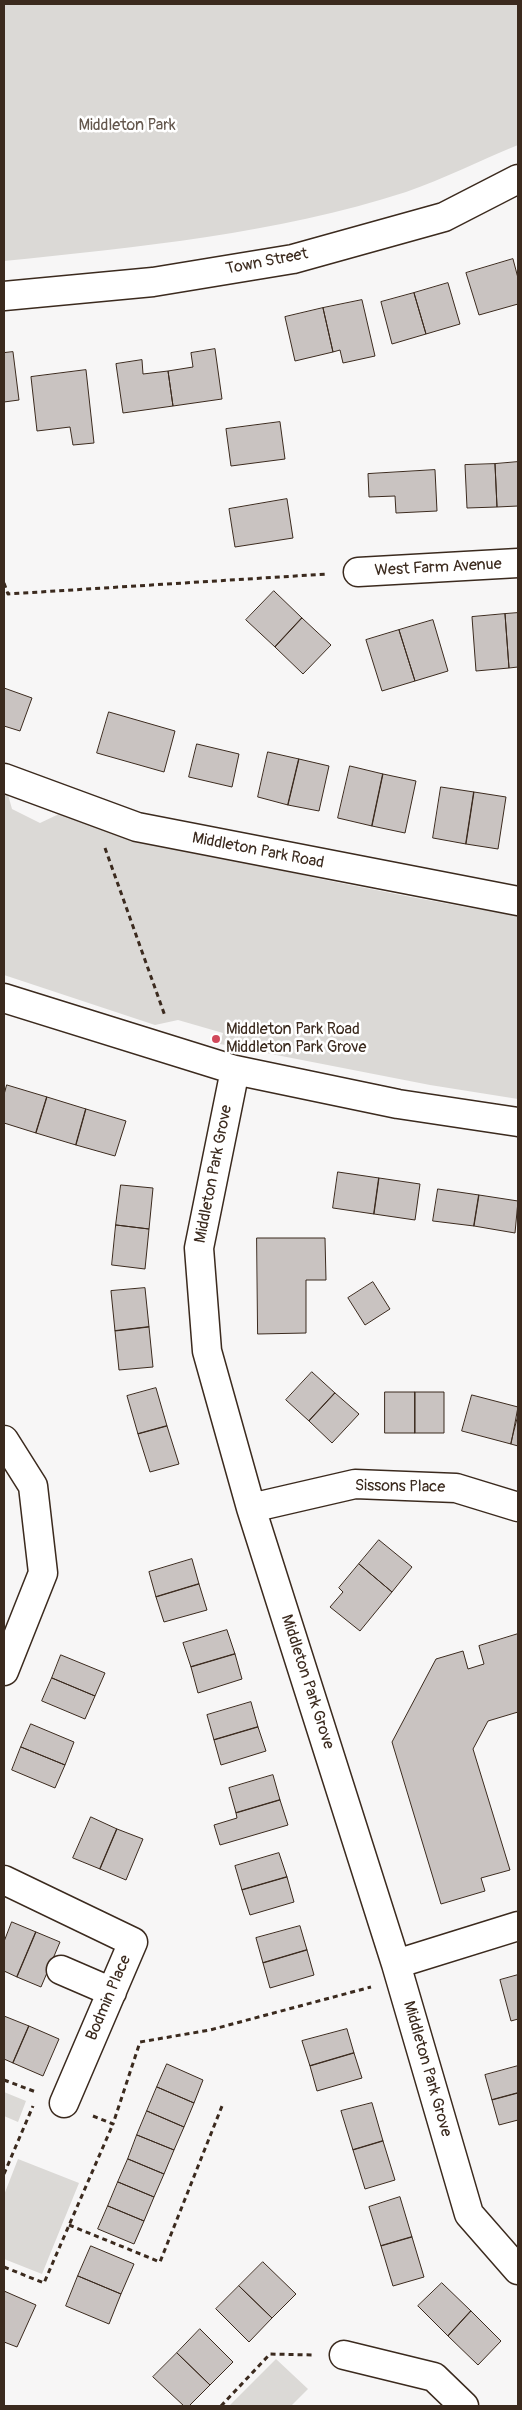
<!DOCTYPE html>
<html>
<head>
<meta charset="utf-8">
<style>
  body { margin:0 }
  #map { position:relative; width:522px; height:2410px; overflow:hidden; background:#f7f6f6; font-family:Pangolin,sans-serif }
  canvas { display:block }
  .frame { position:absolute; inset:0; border:5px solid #3b2a1e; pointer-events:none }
</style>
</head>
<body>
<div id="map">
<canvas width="522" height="2410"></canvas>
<div class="frame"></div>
</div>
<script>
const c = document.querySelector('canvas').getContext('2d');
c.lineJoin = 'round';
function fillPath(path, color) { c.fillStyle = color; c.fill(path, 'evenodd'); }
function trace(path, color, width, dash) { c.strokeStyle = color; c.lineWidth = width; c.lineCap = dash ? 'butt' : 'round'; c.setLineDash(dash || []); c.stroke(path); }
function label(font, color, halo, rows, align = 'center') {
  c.font = font + ' Pangolin,sans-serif'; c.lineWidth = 5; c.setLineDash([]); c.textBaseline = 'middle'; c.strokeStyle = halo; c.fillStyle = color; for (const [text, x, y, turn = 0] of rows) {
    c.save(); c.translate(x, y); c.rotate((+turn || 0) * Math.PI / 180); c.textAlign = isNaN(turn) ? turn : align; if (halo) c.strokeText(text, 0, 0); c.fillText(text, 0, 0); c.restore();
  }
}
fillPath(new Path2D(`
  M4,4H518V145C481,160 444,179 406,192C276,234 139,247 4,261Z
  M4,790L7,791L12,809L40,823L59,814C145,841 233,860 321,879C386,892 452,906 518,915V1099L430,1085L220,1044L223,1033L178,1020L155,1025L4,975Z
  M4,2092L26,2101L18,2122L4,2116Z
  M18,2159L79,2183L42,2274L4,2259V2195Z
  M276,2359L308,2389L291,2406H229Z`), '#dbd9d6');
const building = new Path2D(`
  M513,259L518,278V304L479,315L466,273Z
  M448,283L460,324L426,334L414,293Z
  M414,293L426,334L392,344L381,302Z
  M362,300L375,356L343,363L340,350L333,352L323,308Z
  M323,308L333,352L295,361L285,317Z
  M215,349L222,399L173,406L168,371L193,367L191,353Z
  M13,352L19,400L4,402V353Z
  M142,360L143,374L168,371L173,406L123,413L116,364Z
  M86,370L94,443L73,445L70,427L37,431L31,377Z
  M280,422L285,459L231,466L226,429Z
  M518,462V506L497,507L495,464Z
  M495,464L497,507L467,508L465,465Z
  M435,470L437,511L396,513L395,496L369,497L368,474Z
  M287,499L293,538L235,547L229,509Z
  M274,591L302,618L275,647L246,620Z
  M518,613V667L509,668L505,614Z
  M505,614L509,668L476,671L472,617Z
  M302,618L331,645L303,674L275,647Z
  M433,620L448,671L415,681L399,630Z
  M399,630L415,681L382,691L366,640Z
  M4,688L32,698L20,731L4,726Z
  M109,712L175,731L164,772L97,753Z
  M197,744L239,754L232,787L189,777Z
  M268,752L299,759L288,805L258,797Z
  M299,759L329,766L319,811L288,805Z
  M350,766L383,774L372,826L338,818Z
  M383,774L416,781L405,833L372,826Z
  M441,787L474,792L466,844L433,838Z
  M474,792L506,797L498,849L466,844Z
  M7,1085L47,1097L36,1133L4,1123V1095Z
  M47,1097L86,1109L76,1145L36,1133Z
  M86,1109L126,1121L115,1156L76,1145Z
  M338,1172L379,1178L374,1214L333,1208Z
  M379,1178L420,1184L415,1220L374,1214Z
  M121,1185L153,1188L149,1229L116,1225Z
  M438,1189L479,1195L474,1226L433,1221Z
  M479,1195L518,1201L515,1233L474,1226Z
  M116,1225L149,1229L145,1269L112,1265Z
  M257,1238H325L326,1280H306V1333L258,1334Z
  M373,1282L390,1309L365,1325L348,1298Z
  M145,1288L149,1327L115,1331L111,1291Z
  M149,1327L153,1367L119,1370L115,1331Z
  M312,1372L335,1393L309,1421L286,1400Z
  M156,1388L167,1426L138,1434L127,1396Z
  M385,1392H415V1433H385Z
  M415,1392H444V1433H415Z
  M335,1393L359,1414L332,1443L309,1421Z
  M472,1395L518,1407L511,1444L462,1431Z
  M518,1415V1446L511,1444Z
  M167,1426L179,1464L150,1472L138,1434Z
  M379,1540L412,1567L392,1592L359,1564Z
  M192,1559L199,1584L156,1597L149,1572Z
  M359,1564L392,1592L360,1631L330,1607L343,1592L339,1588Z
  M199,1584L207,1610L164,1622L156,1597Z
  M227,1630L235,1654L191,1667L183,1643Z
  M518,1634V1712L488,1721L473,1749L510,1870L481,1878L485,1891L441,1904L392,1742L436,1659L463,1651L468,1669L484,1664L479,1646Z
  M235,1654L242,1679L198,1693L191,1667Z
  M61,1655L105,1673L95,1696L52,1678Z
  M52,1678L95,1696L85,1719L42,1701Z
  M251,1702L258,1727L214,1740L207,1715Z
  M31,1724L74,1742L65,1765L21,1747Z
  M258,1727L266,1751L221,1765L214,1740Z
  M21,1747L65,1765L55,1788L12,1770Z
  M273,1775L280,1800L236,1813L229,1788Z
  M280,1800L288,1825L220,1845L214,1825L237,1818L236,1813Z
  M91,1817L117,1829L100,1869L73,1858Z
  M117,1829L143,1839L126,1880L100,1869Z
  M279,1853L287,1877L242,1890L235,1866Z
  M287,1877L294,1902L250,1915L242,1890Z
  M12,1922L36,1932L17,1977L4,1971V1942Z
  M300,1926L307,1950L263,1963L256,1938Z
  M36,1932L60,1942L41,1987L17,1977Z
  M307,1950L314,1975L270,1988L263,1963Z
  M518,1975V2019L511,2021L500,1980Z
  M4,2016L29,2026L13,2063L4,2059Z
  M29,2026L59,2039L43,2076L13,2063Z
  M347,2029L354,2053L310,2066L302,2041Z
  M354,2053L362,2078L317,2091L310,2066Z
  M167,2064L203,2080L194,2103L157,2087Z
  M518,2066V2093L492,2100L485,2075Z
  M157,2087L194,2103L184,2127L147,2111Z
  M518,2093V2120L499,2125L492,2100Z
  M372,2103L383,2141L353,2150L341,2111Z
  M147,2111L184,2127L174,2150L137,2135Z
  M137,2135L174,2150L164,2174L128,2159Z
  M383,2141L395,2180L365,2189L353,2150Z
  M128,2159L164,2174L154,2197L118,2182Z
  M118,2182L154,2197L144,2221L108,2206Z
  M400,2197L412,2237L381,2246L369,2207Z
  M108,2206L144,2221L134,2244L98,2229Z
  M412,2237L424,2277L393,2286L381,2246Z
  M91,2246L134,2264L121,2294L78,2276Z
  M263,2262L296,2294L272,2318L239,2286Z
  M78,2276L121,2294L109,2324L66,2306Z
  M442,2283L471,2311L448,2336L418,2306Z
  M239,2286L272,2318L249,2342L216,2309Z
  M4,2291L36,2305L17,2347L4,2342Z
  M471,2311L501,2341L478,2365L448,2336Z
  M200,2329L233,2362L210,2385L177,2353Z
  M177,2353L210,2385L189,2406H184L153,2377Z`);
fillPath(building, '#c9c3c1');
trace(building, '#3b2a1e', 1);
const minor = new Path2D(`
  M4,296L153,282L293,259L444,217L518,179
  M358,572L518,563
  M4,778L137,827L518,901
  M4,998L235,1070L398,1104L518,1122
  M235,1070L199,1248L207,1351L251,1508L396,1964L469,2214L518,2270
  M4,1440L33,1486L43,1573L4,1671
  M251,1508L355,1484L456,1488L518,1507
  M4,1880L133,1942L64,2103
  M396,1964L518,1926
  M61,1970L112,1992
  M344,2355L434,2377L464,2406`);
trace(minor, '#3b2a1e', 31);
trace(new Path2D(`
  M4,583L8,594L327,574
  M105,848L165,1016
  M4,2080L36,2092
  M93,2116L113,2124L140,2042L210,2030L371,1987
  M4,2174L33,2106
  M69,2225L160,2262L222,2106
  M4,2267L44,2283L113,2124
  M221,2406L270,2354L313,2355`), '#3b2a1e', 3, [5, 4]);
trace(minor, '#fff', 28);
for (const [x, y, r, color] of [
  [216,1039,5,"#d1495b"]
]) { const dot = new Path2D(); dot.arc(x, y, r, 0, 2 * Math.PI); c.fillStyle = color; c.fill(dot); trace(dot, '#fff', 2); }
label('16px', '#63564c', '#fff', [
  ["Middleton Park",127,126]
]);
label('16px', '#3b2a1e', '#fff', [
  ["Town Street",267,262,-11],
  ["West Farm Avenue",438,568,-3],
  ["Middleton Park Road",258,851,11],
  ["Middleton Park Grove",214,1174,-79],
  ["Sissons Place",400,1487,1],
  ["Middleton Park Grove",307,1682,72],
  ["Bodmin Place",109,1998,-67],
  ["Middleton Park Grove",427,2069,74]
]);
label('16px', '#3b2a1e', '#fff', [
  ["Middleton Park Road",226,1030],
  ["Middleton Park Grove",226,1048]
], 'left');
</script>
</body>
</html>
